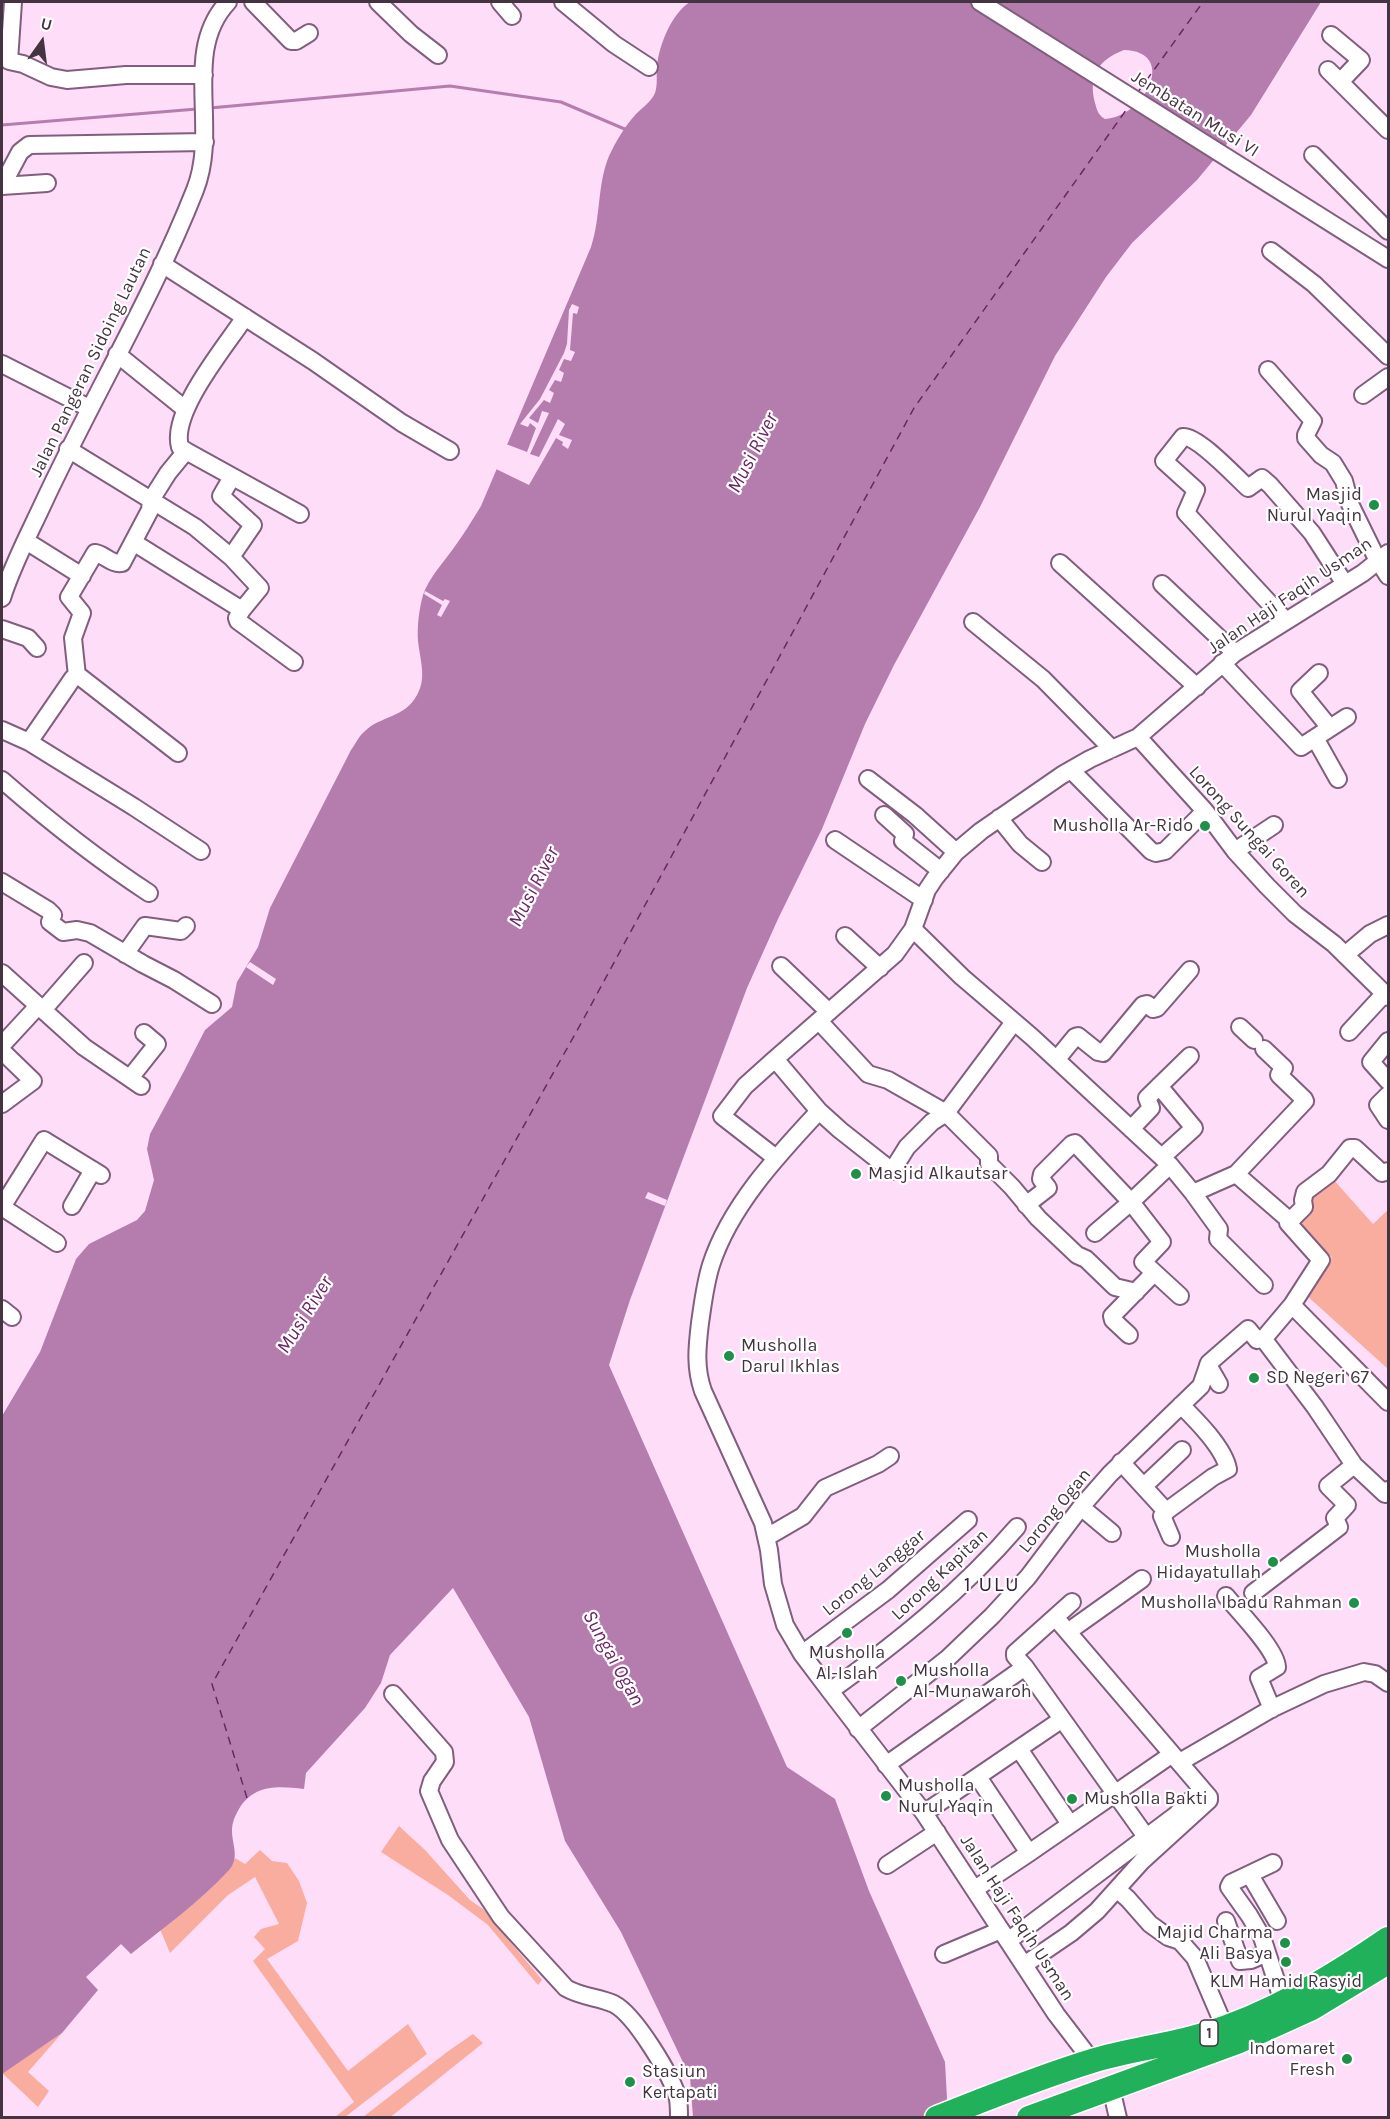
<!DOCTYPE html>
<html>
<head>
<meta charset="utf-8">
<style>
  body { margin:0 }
  #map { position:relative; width:1390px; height:2119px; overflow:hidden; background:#feddf9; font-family:Karla,sans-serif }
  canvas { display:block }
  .frame { position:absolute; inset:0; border:3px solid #443441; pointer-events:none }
  .north { position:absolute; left:12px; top:12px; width:60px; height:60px; -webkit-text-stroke:4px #fff; paint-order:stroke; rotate:14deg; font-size:16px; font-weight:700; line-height:24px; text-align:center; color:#443441 }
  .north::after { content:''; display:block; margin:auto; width:21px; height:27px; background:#443441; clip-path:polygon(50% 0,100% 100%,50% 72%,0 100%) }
</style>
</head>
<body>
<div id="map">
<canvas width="1390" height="2119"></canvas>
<div class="frame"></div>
<div class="north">U</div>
</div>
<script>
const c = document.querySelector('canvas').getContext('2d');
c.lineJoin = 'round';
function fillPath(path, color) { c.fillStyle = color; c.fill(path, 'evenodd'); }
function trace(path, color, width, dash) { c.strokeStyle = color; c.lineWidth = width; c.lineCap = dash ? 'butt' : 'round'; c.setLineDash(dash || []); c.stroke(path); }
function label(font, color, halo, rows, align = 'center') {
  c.font = font + ' Karla,sans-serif'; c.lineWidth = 4.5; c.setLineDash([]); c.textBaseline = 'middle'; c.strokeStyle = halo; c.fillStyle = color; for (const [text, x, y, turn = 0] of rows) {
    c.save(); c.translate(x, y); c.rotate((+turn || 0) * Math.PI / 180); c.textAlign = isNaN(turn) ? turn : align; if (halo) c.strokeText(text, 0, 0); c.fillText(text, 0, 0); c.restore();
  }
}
fillPath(new Path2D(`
  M1332,1178L1373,1224L1388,1210V1369L1305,1294L1332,1257L1287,1213Z
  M399,1826L425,1850L470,1900L483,1909L542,1980L538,1985L488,1925L448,1895L381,1852Z
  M260,1850L272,1861L287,1863L299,1881L307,1903L298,1941L267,1959L348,2071L408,2024L427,2054L345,2117H335L354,2102L253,1961L265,1949L254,1937L261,1929L279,1924L255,1877L228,1895L170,1953L160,1929C179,1915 228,1879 235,1858L245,1864Z
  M62,2033L28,2072L49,2091L38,2107L2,2073Z
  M473,2034L483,2043L393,2115L390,2117H363L447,2052Z`), '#f8ad9f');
fillPath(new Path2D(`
  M690,2H1321L1251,115L1197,180L1132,243L1106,277L1055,356L980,507L894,665L865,724L822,829L778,919L747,988L630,1300L609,1365L787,1767L835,1799L869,1891L945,2062L948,2117H693L690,2077L621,1932L565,1841L529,1717L453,1588L390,1655L381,1683L365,1708L306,1773L304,1789C278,1786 254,1784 239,1809C235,1816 232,1822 232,1831C232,1844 240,1858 229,1870C200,1902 164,1927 131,1954L121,1944L86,1977L98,1990L62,2033L2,2074V1416L40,1352L76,1259L89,1244L137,1220L145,1211L154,1180L147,1149L150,1134L183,1073L205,1030L232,1007L237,982L258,947L270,908L351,750C356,743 359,736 365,731C380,716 405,718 417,695C427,678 420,660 418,641C417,627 419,609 423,595C429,578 442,564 453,549C463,535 472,521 481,506L591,247C601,217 597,185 609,156C616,141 625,126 636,114C643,107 651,102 655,93C658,83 656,76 657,66C659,45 672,13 690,2ZM1124,50C1177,51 1147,116 1105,119C1098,115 1097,110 1095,103C1088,76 1098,60 1124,50Z`), '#b57dae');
fillPath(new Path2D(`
  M572,304L579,307L577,314L573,313L570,350L575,352L571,361L564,359L559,370L564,373L561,382L555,380L549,390L554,393L550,403L544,400L529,418L538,423L542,411L549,413L530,454L539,457L558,419L565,424L559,435L572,440L568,449L562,445L563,442L556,438L529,485L496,469L506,444L527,452L536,428L530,423L528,427L520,424L540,399L564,353L567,344L569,310Z
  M425,591L443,601L445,599L450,601L441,617L437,615L442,605L424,594Z
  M250,962L276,979L273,985L246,967Z
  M648,1192L667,1200L665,1206L645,1198Z`), '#feddf9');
trace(new Path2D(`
  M210,108L450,86L561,102L627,130
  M2,125L197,109`), '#b57dae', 3);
trace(new Path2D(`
  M1138,92L1203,2
  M247,1798L212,1684L584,1018L914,408L1129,106`), '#6a2664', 1.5, [8, 6]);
const minor = new Path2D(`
  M13,2L9,61L23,64L51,77L67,80L126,75H204
  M253,2L291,41H296L309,33
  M378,2L411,34L438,55
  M500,2L512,16
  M563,2L614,44L649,67
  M980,2L1388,259
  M1331,35L1361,60L1340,82
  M1328,70L1388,130
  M1313,155L1388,231
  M2,186L20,152L29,145L205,142
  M2,186L47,183
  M1271,251L1314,284L1388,356
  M162,264L313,361L402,423L450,451
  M117,354L185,409
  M2,364L89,408
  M1268,370L1313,421L1306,435V438L1321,455L1333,463L1344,481L1350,504L1376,557L1388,576
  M1363,395L1388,377
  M68,449L151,500L168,473L186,451L300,514
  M186,451L180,447C170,412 226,346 245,317
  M232,477L221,496L253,525L231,557L260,588L242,610
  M26,541L82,576
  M133,542L242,610L237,618L238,621L294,662
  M1060,563L1197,687
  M1162,584L1235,653
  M2,598C12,566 28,536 42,506C91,400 152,299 195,190C220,127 181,52 228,2
  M1286,621L1186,513L1196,490L1164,461L1183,437C1198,436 1235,476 1248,488L1262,478L1270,485L1312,533L1345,584
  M973,622L1043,679L1112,749
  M2,629L28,638L37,648
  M1222,663L1301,747L1347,717
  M1319,673L1300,691L1330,728
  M77,676L73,638L82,613L69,597L95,553C104,554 112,565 122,563L150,510L151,500L195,527L231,557
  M2,730L29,742L73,678L79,676L178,753
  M1138,737L1205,811L1235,851L1267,886L1295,914L1334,944L1388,997
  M1315,738L1338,779
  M29,742L134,807L201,851
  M1071,770L1151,851L1156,853L1165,851L1205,811
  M868,779L915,815L956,852
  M2,780C49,821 97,859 149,893
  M884,815L905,834L903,841L941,871
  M999,818L1020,844L1042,862
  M835,840L924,900
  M1235,851L1274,825
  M2,882L48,910L53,915L50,922L63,932L77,930L90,933L143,964L174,980L212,1004
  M913,929L962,977L1032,1037L1170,1165L1193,1193L1219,1229L1218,1239L1264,1285
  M845,936L880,968
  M125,954L145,926L181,931L186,926
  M1345,955L1370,934L1388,925
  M781,966L829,1012
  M2,973L84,1047L141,1086
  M43,1010L84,963
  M1014,1022L946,1113L989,1156V1164L1012,1187L1038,1218L1077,1255L1086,1259L1115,1287L1136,1292
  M1240,1027L1254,1040
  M1349,1032L1385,993
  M1388,1041L1371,1062L1388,1081
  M2,1045L38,1006
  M2,1051L33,1081L2,1104
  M775,1059L745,1086L722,1116L776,1158
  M1057,1059L1075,1037L1078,1036L1098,1052L1103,1053L1143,1005L1147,1004L1153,1009L1157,1008L1190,970
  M130,1078L157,1044L144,1033
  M1159,1086L1194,1128L1162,1157
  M1388,1095L1378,1105L1388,1120
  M819,1111L840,1130L892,1171L907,1147L932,1122L946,1113L888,1080L868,1074L819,1021
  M1131,1129L1151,1108L1147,1098L1190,1056
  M1170,1165L1131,1202L1162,1242L1143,1262L1180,1296
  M1388,1171L1382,1173L1355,1148H1350L1329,1174L1305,1192L1303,1200L1304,1207L1288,1223L1321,1260L1292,1305L1388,1402
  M1236,1174L1289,1220
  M1193,1193L1236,1174L1305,1101L1304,1099L1279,1075L1284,1068L1264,1049
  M1026,1205L1048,1188L1041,1179L1042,1174L1072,1144L1075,1143L1131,1202L1095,1233
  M72,1206L93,1170
  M2,1207L44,1140L101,1175
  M2,1207L57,1243
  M1292,1305L1265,1337V1341L1315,1407L1354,1465L1385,1494L1388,1490
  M2,1309L12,1317
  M1129,1335L1113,1320L1112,1316L1154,1273
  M1208,1365L1219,1384
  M1121,1462L1164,1509L1168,1510L1213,1477L1228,1469C1224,1448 1197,1421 1181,1405
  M1144,1486L1182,1450
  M1081,1507L1112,1533
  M1168,1510L1162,1516L1171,1537
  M767,1537L803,1516L825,1488L878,1464L890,1456
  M1253,1593L1339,1527L1335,1518L1347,1505L1328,1486L1354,1465
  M1226,1596C1239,1612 1276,1649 1277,1667L1259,1678L1272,1709
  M1069,1631L1142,1579
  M802,1654L888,1590L968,1520
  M1025,1667L1015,1656V1653L1072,1602
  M830,1691C897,1643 963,1590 1017,1527
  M393,1694L444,1752L445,1762L432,1781L429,1791L450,1840L501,1917L566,1988C581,1997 599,1997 614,2004C635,2015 672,2076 678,2099C679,2105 679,2111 679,2118
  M858,1729L948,1658L992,1616L1028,1577L1081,1507L1110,1474L1201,1386L1209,1363L1248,1329L1257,1340L1265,1337
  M1019,1749L1070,1824
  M1180,1762L1271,1709L1324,1684L1364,1672L1375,1674L1388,1683
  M886,1765L1025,1667L1147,1838
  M978,1777L1029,1853
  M924,1813L1061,1720
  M1273,1863L1231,1883L1229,1887L1249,1915L1262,1937L1283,2002
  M887,1865L937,1832
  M1250,1875L1277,1921
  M975,1889L1029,1853L1168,1757
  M1118,1890L1128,1899L1150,1924L1168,1937L1180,1941L1195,1958L1225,2028
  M1226,1921L1240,1961L1251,1960L1267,1953
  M1008,1941L1176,1815L1202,1789L1055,1617
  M944,1954L1001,1930
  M1024,1965L1071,1933L1097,1911L1142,1861L1209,1800V1797L1202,1789
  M1092,2061L1056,2014L924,1813L830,1691L802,1654L785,1625L773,1584L769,1550L763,1523L703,1391C695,1368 697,1348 700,1323C703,1303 705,1284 711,1265C730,1206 778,1155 819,1111L775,1059L895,954L913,929L927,890L935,878L956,852L981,831L1062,775L1090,759L1138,737L1235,653L1363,573L1388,553
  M1111,2088L1118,2118`);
const highway = new Path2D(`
  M937,2118C988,2098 1039,2077 1092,2061C1128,2050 1166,2046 1203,2035C1270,2015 1331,1978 1388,1939
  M1029,2118L1237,2042L1312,2008L1388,1962`);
trace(minor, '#815e7d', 20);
trace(highway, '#fff', 27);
trace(minor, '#fff', 16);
trace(highway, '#20b15a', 24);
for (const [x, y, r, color] of [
  [1374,505,6,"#1e904a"],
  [1205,826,6,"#1e904a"],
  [856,1174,6,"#1e904a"],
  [729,1356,6,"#1e904a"],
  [1254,1378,6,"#1e904a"],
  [1273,1562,6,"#1e904a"],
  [1354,1603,6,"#1e904a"],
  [847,1633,6,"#1e904a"],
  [901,1681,6,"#1e904a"],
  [886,1796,6,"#1e904a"],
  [1072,1799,6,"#1e904a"],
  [1285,1943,6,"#1e904a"],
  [1286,1962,6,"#1e904a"],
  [1347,2059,6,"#1e904a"],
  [630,2082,6,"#1e904a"]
]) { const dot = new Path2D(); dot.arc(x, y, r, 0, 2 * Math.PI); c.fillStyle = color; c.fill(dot); trace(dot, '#fff', 2); }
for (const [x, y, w] of [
  [1209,2033,18]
]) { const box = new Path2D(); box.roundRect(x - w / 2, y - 13, w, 26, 4.5); c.fillStyle = '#fff'; c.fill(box); trace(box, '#443441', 1.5); }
label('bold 16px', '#443441', null, [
  ["1",1209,2033]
]);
label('18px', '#443441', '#fff', [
  ["Jembatan Musi VI",1195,114,32],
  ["Jalan Pangeran Sidoing Lautan",91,362,-64],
  ["Jalan Haji Faqih Usman",1290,596,-34],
  ["Lorong Sungai Goren",1249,832,48],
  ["Lorong Ogan",1055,1511,-51],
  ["Lorong Langgar",874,1573,-39],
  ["Lorong Kapitan",940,1575,-43],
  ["Jalan Haji Faqih Usman",1017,1918,57]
]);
label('18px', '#443441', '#fff', [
  ["Masjid",1362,495,"right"],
  ["Nurul Yaqin",1362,516,"right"],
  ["Musholla Ar-Rido",1193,826,"right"],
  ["Masjid Alkautsar",868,1174],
  ["Musholla",741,1346],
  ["Darul Ikhlas",741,1367],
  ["SD Negeri 67",1266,1378],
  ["Musholla",1261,1552,"right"],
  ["Hidayatullah",1261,1573,"right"],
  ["Musholla Ibadu Rahman",1342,1603,"right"],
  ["Musholla",847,1653,"center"],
  ["Al-Islah",847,1674,"center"],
  ["Musholla",913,1671],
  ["Al-Munawaroh",913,1692],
  ["Musholla",898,1786],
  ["Nurul Yaqin",898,1807],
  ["Musholla Bakti",1084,1799],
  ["Majid Charma",1273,1933,"right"],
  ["Ali Basya",1273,1954,"right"],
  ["KLM Hamid Rasyid",1286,1982,"center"],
  ["Indomaret",1335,2049,"right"],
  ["Fresh",1335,2070,"right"],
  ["Stasiun",642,2072],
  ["Kertapati",642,2093]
], 'left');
label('italic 20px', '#6a2664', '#fff', [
  ["Musi River",753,453,-63],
  ["Musi River",534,887,-63],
  ["Musi River",305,1315,-58],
  ["Sungai Ogan",613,1658,61]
]);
c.letterSpacing = '1.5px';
label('21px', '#3c1e39', '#fff', [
  ["1 ULU",992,1585]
]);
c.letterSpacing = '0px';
</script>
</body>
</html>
